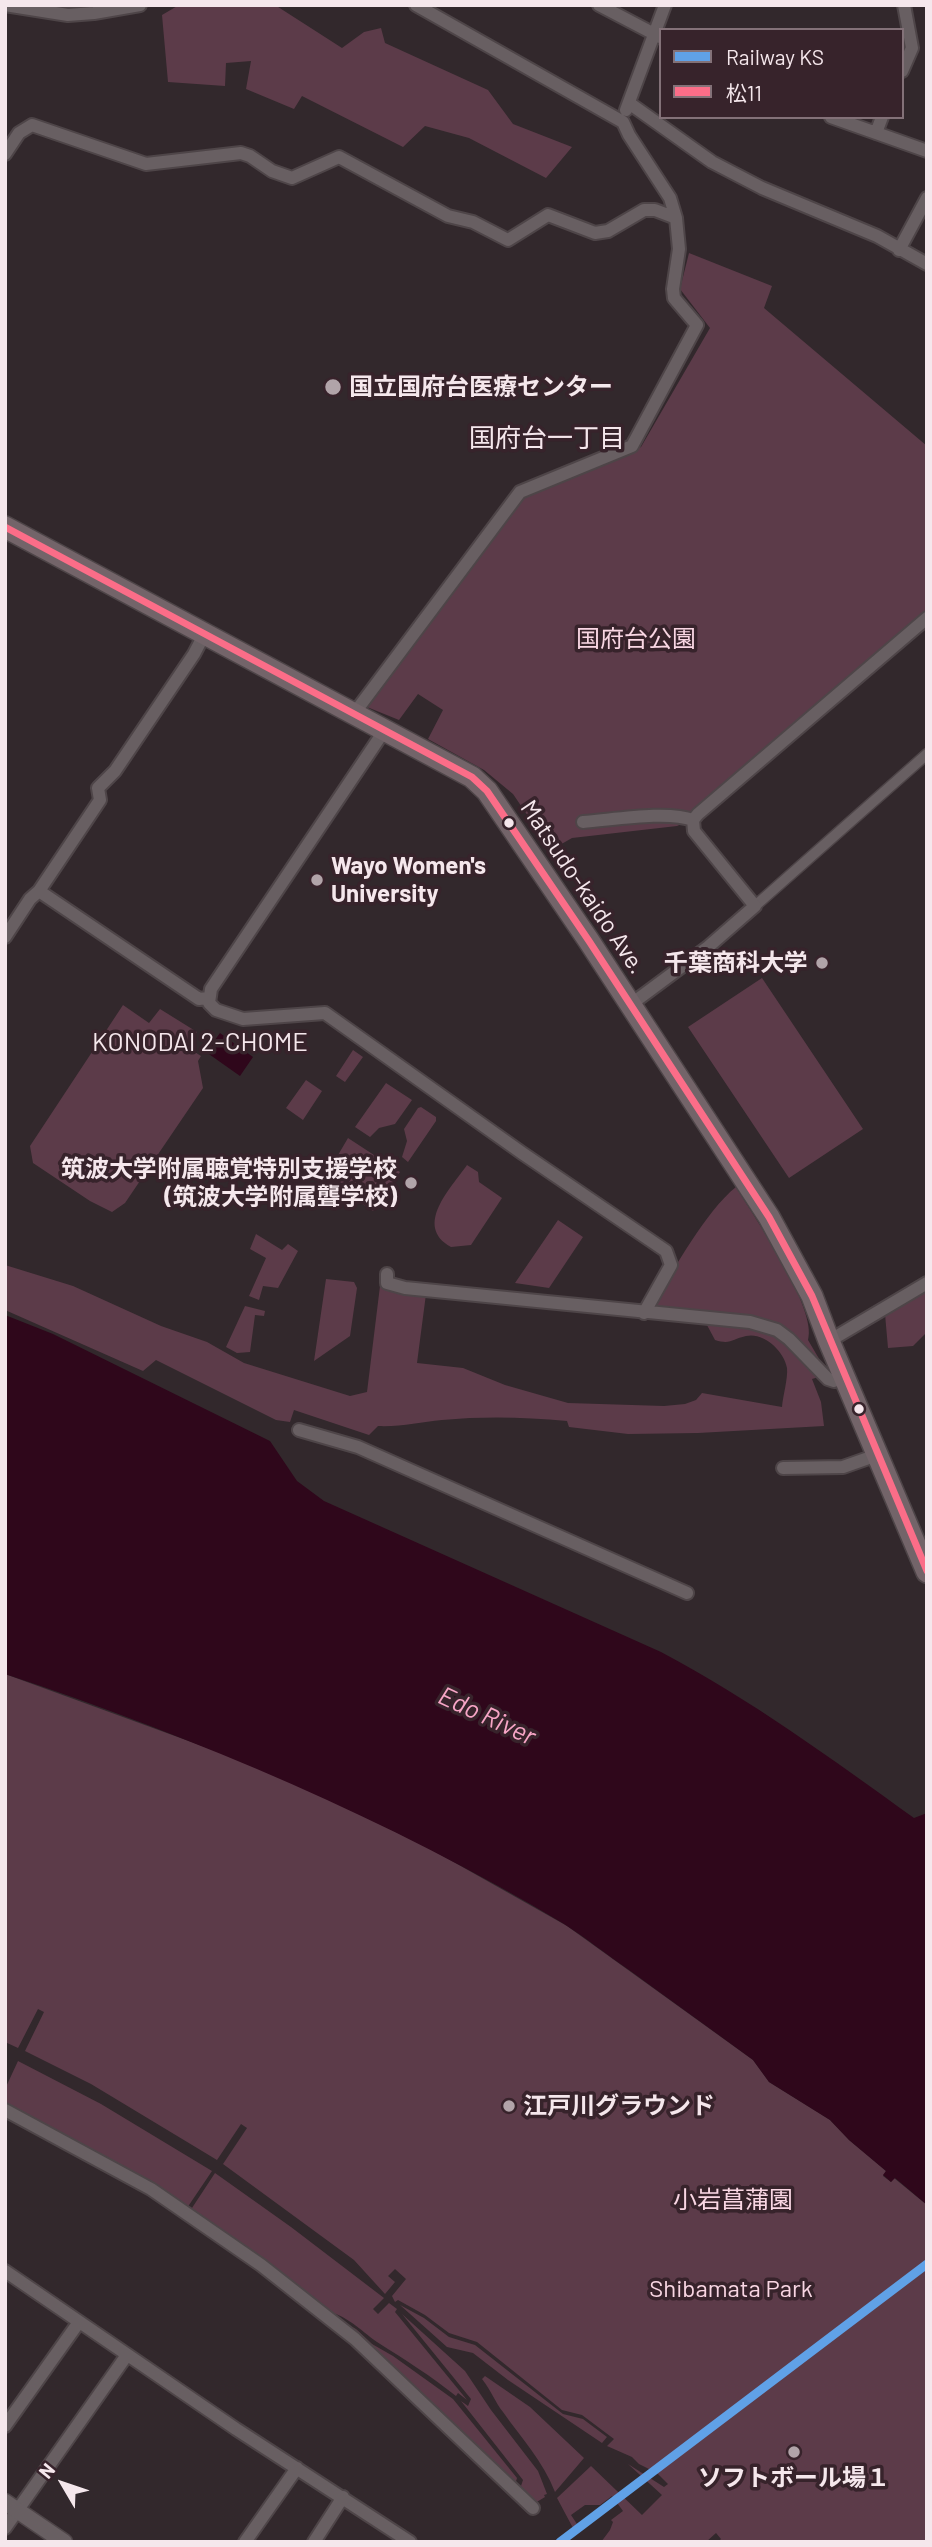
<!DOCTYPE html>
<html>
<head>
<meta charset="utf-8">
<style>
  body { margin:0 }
  #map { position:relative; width:932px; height:2547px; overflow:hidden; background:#32282c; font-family:Barlow,"Noto Sans JP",sans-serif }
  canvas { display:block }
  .frame { position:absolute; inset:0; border:7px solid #f5e7ec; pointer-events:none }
  .legend { position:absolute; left:659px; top:28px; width:245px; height:91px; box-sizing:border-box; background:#37232b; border:2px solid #837178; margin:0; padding:9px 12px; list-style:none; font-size:21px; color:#f5e7ec }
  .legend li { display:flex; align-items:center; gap:14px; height:35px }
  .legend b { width:35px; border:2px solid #837178 }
  .north { position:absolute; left:28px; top:2449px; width:70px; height:70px; -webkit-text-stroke:5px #37232b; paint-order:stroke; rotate:309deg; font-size:19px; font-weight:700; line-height:28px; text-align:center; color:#f5e7ec }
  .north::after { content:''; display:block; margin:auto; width:24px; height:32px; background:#f5e7ec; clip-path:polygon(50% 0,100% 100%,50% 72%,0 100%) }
</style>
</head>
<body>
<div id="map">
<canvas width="932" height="2547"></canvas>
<div class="frame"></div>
<ul class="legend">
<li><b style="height:9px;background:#60a1e7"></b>Railway KS</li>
<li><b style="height:9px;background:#fb6d88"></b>松11</li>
</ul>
<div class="north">N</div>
</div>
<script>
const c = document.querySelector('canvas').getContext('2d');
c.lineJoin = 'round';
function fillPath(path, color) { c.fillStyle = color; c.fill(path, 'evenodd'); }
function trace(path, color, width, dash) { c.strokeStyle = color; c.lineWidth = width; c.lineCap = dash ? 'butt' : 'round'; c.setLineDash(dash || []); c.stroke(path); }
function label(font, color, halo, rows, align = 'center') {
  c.font = font + ' Barlow,"Noto Sans JP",sans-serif'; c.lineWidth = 7; c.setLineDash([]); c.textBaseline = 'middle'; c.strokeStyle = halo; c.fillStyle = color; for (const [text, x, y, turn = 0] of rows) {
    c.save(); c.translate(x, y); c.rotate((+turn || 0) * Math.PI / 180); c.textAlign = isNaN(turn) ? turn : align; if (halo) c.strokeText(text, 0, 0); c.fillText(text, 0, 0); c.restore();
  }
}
fillPath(new Path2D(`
  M179,5H275L342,48L364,32L381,28L385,43L488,90L513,124L572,147L546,178L469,138L425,126L403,147L302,96L294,109L246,89L251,61L226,63L225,86L168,82L162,15Z
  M689,253L772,286L764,308L927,446V615L693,819L677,826L572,838L551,850L513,794L484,770L428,739L443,710L418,694L399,720L367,707L524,498L641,447L710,328L680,289Z
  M762,978L863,1129L789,1178L688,1027Z
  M123,1005L149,1023L160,1009L197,1032L187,1047L201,1056L198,1061L203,1088L125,1203L112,1212L90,1201L33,1163L30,1146Z
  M353,1050L363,1057L345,1082L336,1076Z
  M306,1080L322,1091L303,1120L286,1108Z
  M386,1083L412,1100L395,1124L379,1128L370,1137L355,1127Z
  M421,1107L436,1117V1121L408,1162L402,1157L407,1141L404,1129L418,1108Z
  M348,1138L400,1172L373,1211L324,1179Z
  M467,1165L478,1172L479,1182L502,1198L471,1245L451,1247C413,1226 451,1188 467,1165Z
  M736,1187C754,1217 818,1309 808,1340L828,1374L812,1379L821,1402L824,1426L698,1433L628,1434L569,1427L567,1421C525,1417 484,1416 442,1420C421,1422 400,1427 378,1426L369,1435L294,1410L290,1422L276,1420L156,1360L143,1371L5,1310V1265L73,1286L161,1326L207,1342L244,1363L350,1396L367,1392L380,1286L426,1294L417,1363L463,1368L505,1385L568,1403L664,1406L685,1404L696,1400L702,1393L782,1407C783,1395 788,1379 787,1368C784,1351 764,1332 746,1336C732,1339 731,1345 715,1340L700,1312L656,1308L654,1302C675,1268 706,1211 736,1187Z
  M558,1220L583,1237L549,1288L515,1283Z
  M256,1234L282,1250L288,1244L298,1251L278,1288L263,1286L259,1300L249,1296L266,1258L250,1249Z
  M326,1279L354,1282L357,1288L350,1336L314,1361Z
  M927,1289V1332L913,1346L888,1348L885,1314Z
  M245,1306L265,1311L264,1316L255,1315L250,1352L237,1353L226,1347Z
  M5,1674L227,1755L318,1794L427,1847L567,1926L753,2060L769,2082L830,2120L849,2140L886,2171L883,2176L891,2182L894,2178L927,2205V2542H718L721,2539L716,2533L706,2542H601L610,2530L613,2522L611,2520L623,2511L612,2496L600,2505H585L571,2515L577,2524L573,2528L557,2498L591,2466L642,2515L662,2495L628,2464L664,2487L668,2484L657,2473L639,2464L632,2457L607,2446L614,2439L582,2415L562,2410L477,2342L449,2333L425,2315L398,2300L395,2302L392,2296L406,2279L395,2269L388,2276L395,2282L385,2294L354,2260L223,2164L247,2128L241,2124L217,2160L91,2084L25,2051L44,2012L38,2009L18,2048L5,2042Z
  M18,2061L101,2104L212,2171L187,2208L5,2107V2089Z
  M215,2173L291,2227L384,2298L373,2309L378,2314L389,2303L397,2309L395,2312L467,2400L458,2393L456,2396C431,2376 404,2359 377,2342C360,2330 347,2315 325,2311L190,2211Z
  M400,2305L424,2318L449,2337L475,2345L563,2414L583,2419L607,2437L602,2443L508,2380L473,2353L447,2347Z
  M402,2314L465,2371L491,2410L538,2471L547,2494L544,2495L545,2497L535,2503L521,2486L523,2480L461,2401L468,2406L471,2399Z
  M332,2317L356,2329L372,2344L393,2356L453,2399L517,2478L515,2485Z
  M485,2376L530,2407L584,2458L555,2492C543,2461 522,2439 503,2412C495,2402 491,2390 482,2379Z`), '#5c3b49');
fillPath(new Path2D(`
  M220,1033L253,1057L240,1076L206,1052Z
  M5,1315L53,1334L270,1441L297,1481L324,1501L661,1652C750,1699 832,1759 914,1818L927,1813V2205L895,2178L891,2182L883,2175L886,2171L849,2140L830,2120L769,2082L753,2060C712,2030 670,2000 629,1970C607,1955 586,1938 564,1924C389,1819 199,1739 5,1674Z`), '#2f071b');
const pedestrian = new Path2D(`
  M755,906L927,754`);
const minor = new Path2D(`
  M5,5L68,15L94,13L140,5
  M599,5L660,37
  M902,71L912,48L904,5
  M629,103L712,162L762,188L877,236L927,264
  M626,110L665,5
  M831,117L927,151
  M876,133L882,117
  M5,154L19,133L32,125L146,164L241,153L250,156L272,171L292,178L339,157L448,216L473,222L508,240L548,215L595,233L608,231L644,210H655L676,218
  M899,250L927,198
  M204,635L194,654L115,771L98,788L100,800L39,891L199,999L208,998
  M353,715L520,492L632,446L697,325L674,298L673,289L679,249L676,218L670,198L629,135L623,122L416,5
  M384,731L211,989L209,1003L216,1010L243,1019L325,1013L522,1153L666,1251L671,1265L644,1313
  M583,822C612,820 667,810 693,820
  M5,937L30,899L39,891
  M630,1005L708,947L755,906L694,831L693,820L698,814L927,618
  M387,1274V1283L405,1288L750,1322L777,1330L789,1339L828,1379L834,1381L844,1376
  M829,1341L927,1283
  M299,1430L358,1447L687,1593
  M783,1468L843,1467L877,1455
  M5,2110L151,2189L261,2265L355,2339L533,2508
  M5,2271L236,2429L410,2542
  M5,2426L79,2322
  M5,2528L127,2355
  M245,2542L297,2468
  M314,2542L343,2497`);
const tertiary = new Path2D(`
  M5,2502L64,2542`);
const primary = new Path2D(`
  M5,527L472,777L487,791L589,941L769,1217L812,1296L829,1341L927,1572`);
trace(pedestrian, '#4e4548', 13);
trace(minor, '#4e4548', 16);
trace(tertiary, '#4e4548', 19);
trace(primary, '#4e4548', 24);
trace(pedestrian, '#685f62', 10);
trace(minor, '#685f62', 12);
trace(tertiary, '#685f62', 16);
trace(primary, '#736469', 21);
trace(new Path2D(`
  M5,527L472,777L487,791L589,941L769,1217L812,1296L927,1571`), '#fb6d88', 7);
trace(new Path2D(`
  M560,2542L927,2264`), '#60a1e7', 9);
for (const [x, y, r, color] of [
  [333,387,9,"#b1a4a9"],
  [509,823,6,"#f5e7ec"],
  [317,880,7,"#b1a4a9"],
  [822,963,7,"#b1a4a9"],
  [411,1183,7,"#b1a4a9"],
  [859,1409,6,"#f5e7ec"],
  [509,2106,7,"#b1a4a9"],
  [794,2452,7,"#b1a4a9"]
]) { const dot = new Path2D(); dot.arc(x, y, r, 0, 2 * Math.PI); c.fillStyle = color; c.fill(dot); trace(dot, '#37232b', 2.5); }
label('bold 24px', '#f5e7ec', '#37232b', [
  ["国立国府台医療センター",349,387],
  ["Wayo Women's",331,866],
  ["University",331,894],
  ["千葉商科大学",808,963,"right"],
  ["筑波大学附属聴覚特別支援学校",397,1169,"right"],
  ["(筑波大学附属聾学校)",397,1197,"right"],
  ["江戸川グラウンド",523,2106],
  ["ソフトボール場１",794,2478,"center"]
], 'left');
label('24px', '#f9d6e3', '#37232b', [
  ["国府台公園",636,639],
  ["小岩菖蒲園",733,2200],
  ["Shibamata Park",731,2289]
]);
label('24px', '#f5e7ec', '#37232b', [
  ["Matsudo-kaido Ave.",583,887,56]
]);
label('26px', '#f5e7ec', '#37232b', [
  ["国府台一丁目",547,438],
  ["KONODAI 2-CHOME",200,1042]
]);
label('italic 26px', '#f7a5c6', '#37232b', [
  ["Edo River",487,1716,25]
]);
</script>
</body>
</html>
